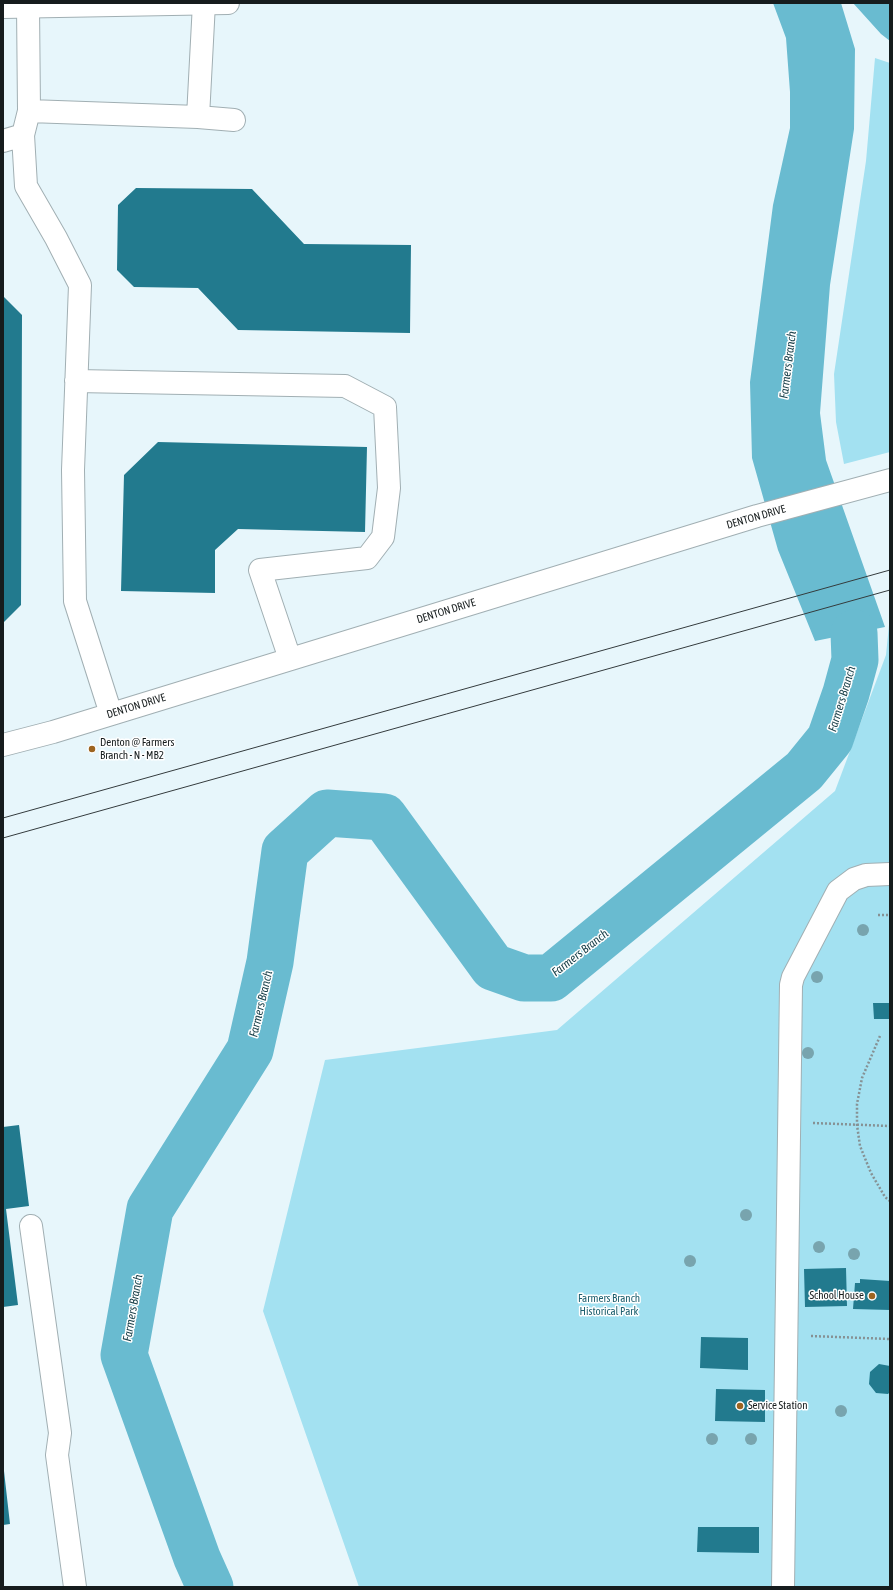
<!DOCTYPE html>
<html>
<head>
<meta charset="utf-8">
<style>
  body { margin:0 }
  #map { position:relative; width:893px; height:1590px; overflow:hidden; background:#e7f6fb; font-family:"Asap Condensed",sans-serif }
  canvas { display:block }
  .frame { position:absolute; inset:0; border:4px solid #161c1d; pointer-events:none }
</style>
</head>
<body>
<div id="map">
<canvas width="893" height="1590"></canvas>
<div class="frame"></div>
</div>
<script>
const c = document.querySelector('canvas').getContext('2d');
c.lineJoin = 'round';
function fillPath(path, color) { c.fillStyle = color; c.fill(path, 'evenodd'); }
function trace(path, color, width, dash) { c.strokeStyle = color; c.lineWidth = width; c.lineCap = dash ? 'butt' : 'round'; c.setLineDash(dash || []); c.stroke(path); }
function label(font, color, halo, rows, align = 'center') {
  c.font = font + ' "Asap Condensed",sans-serif'; c.lineWidth = 3; c.setLineDash([]); c.textBaseline = 'middle'; c.strokeStyle = halo; c.fillStyle = color; for (const [text, x, y, turn = 0] of rows) {
    c.save(); c.translate(x, y); c.rotate((+turn || 0) * Math.PI / 180); c.textAlign = isNaN(turn) ? turn : align; if (halo) c.strokeText(text, 0, 0); c.fillText(text, 0, 0); c.restore();
  }
}
fillPath(new Path2D(`
  M875,58L890,63V452L844,464L836,422L834,374L866,161Z
  M890,615V1587H359L263,1311L325,1060L557,1030L835,791L886,655Z`), '#a3e1f1');
fillPath(new Path2D(`
  M773,3H841L855,49L854,129L830,285L820,413L826,460L885,627L815,641L778,550L752,458L750,382L773,205L790,128V92L786,38Z
  M853,3H890V41L881,34Z`), '#69bbd0');
trace(new Path2D(`
  M210,1587L197,1558L124,1355L150,1209L250,1050L270,962L285,851L327,813L384,817L493,967L524,978H551L804,771L830,739L846,693L855,660L854,633`), '#69bbd0', 47);
fillPath(new Path2D(`
  M136,188L252,189L304,244L411,245L410,333L238,330L198,288L134,287L117,270L118,205Z
  M3,296L22,315L21,605L3,623Z
  M158,442L367,447L365,532L238,529L215,550V593L121,591L124,475Z
  M873,1003H890V1019H874Z
  M19,1125L29,1206L6,1209L18,1305L3,1307V1127Z
  M846,1268L847,1306L805,1307L804,1269Z
  M860,1279L890,1281V1310L853,1309L855,1283H860Z
  M701,1337L748,1338V1370L700,1368Z
  M879,1364L890,1366V1392L888,1394L876,1393L869,1384L870,1372Z
  M716,1389L765,1390V1422L715,1421Z
  M4,1471L10,1524L3,1525V1472Z
  M698,1527H759V1553L697,1552Z`), '#227a8e');
const minor = new Path2D(`
  M204,3L198,117L234,120
  M29,111L198,117
  M23,135L26,186L56,238L80,285L73,470L75,601L111,714
  M3,141L23,135L29,111L28,6
  M76,381L345,386L385,407L389,488L383,537L367,558L260,570L290,659
  M3,745L53,732L757,516L890,480
  M31,1226L60,1433L57,1455L75,1587
  M783,1587L791,985L793,977L838,891L854,879L866,875L890,874`);
const major = new Path2D(`
  M3,7L228,3`);
trace(minor, '#a1afb3', 24);
trace(major, '#a1afb3', 24);
trace(new Path2D(`
  M878,915H890
  M880,1036L862,1078L857,1104V1125L860,1146L871,1173L885,1197L890,1201
  M813,1123L890,1126
  M811,1336L890,1339`), '#869194', 2.5, [2, 2]);
trace(minor, '#fff', 22);
trace(major, '#fff', 22);
trace(new Path2D(`
  M3,818L890,570
  M3,838L890,590`), '#343b3d', 1);
c.fillStyle = '#78a4ae';
for (const [x, y] of [
  [863,930],
  [817,977],
  [808,1053],
  [746,1215],
  [819,1247],
  [854,1254],
  [690,1261],
  [841,1411],
  [712,1439],
  [751,1439]
]) { c.beginPath(); c.arc(x, y, 6, 0, 2 * Math.PI); c.fill(); }
for (const [x, y, r, color] of [
  [92,749,4,"#9c6420"],
  [872,1296,4,"#9c6420"],
  [740,1406,4,"#9c6420"]
]) { const dot = new Path2D(); dot.arc(x, y, r, 0, 2 * Math.PI); c.fillStyle = color; c.fill(dot); trace(dot, '#fff', 1.5); }
label('11px', '#161c1d', '#fff', [
  ["DENTON DRIVE",756,517,-16],
  ["DENTON DRIVE",446,611,-17],
  ["DENTON DRIVE",136,706,-17]
]);
label('11px', '#161c1d', '#fff', [
  ["Denton @ Farmers",100,743],
  ["Branch - N - MB2",100,756],
  ["School House",864,1296,"right"],
  ["Service Station",748,1406]
], 'left');
label('11px', '#1e606f', '#fff', [
  ["Farmers Branch",609,1299],
  ["Historical Park",609,1312]
]);
label('italic 12px', '#1d434c', '#fff', [
  ["Farmers Branch",788,365,-83],
  ["Farmers Branch",842,699,-73],
  ["Farmers Branch",580,953,-38],
  ["Farmers Branch",261,1004,-77],
  ["Farmers Branch",133,1308,-80]
]);
</script>
</body>
</html>
